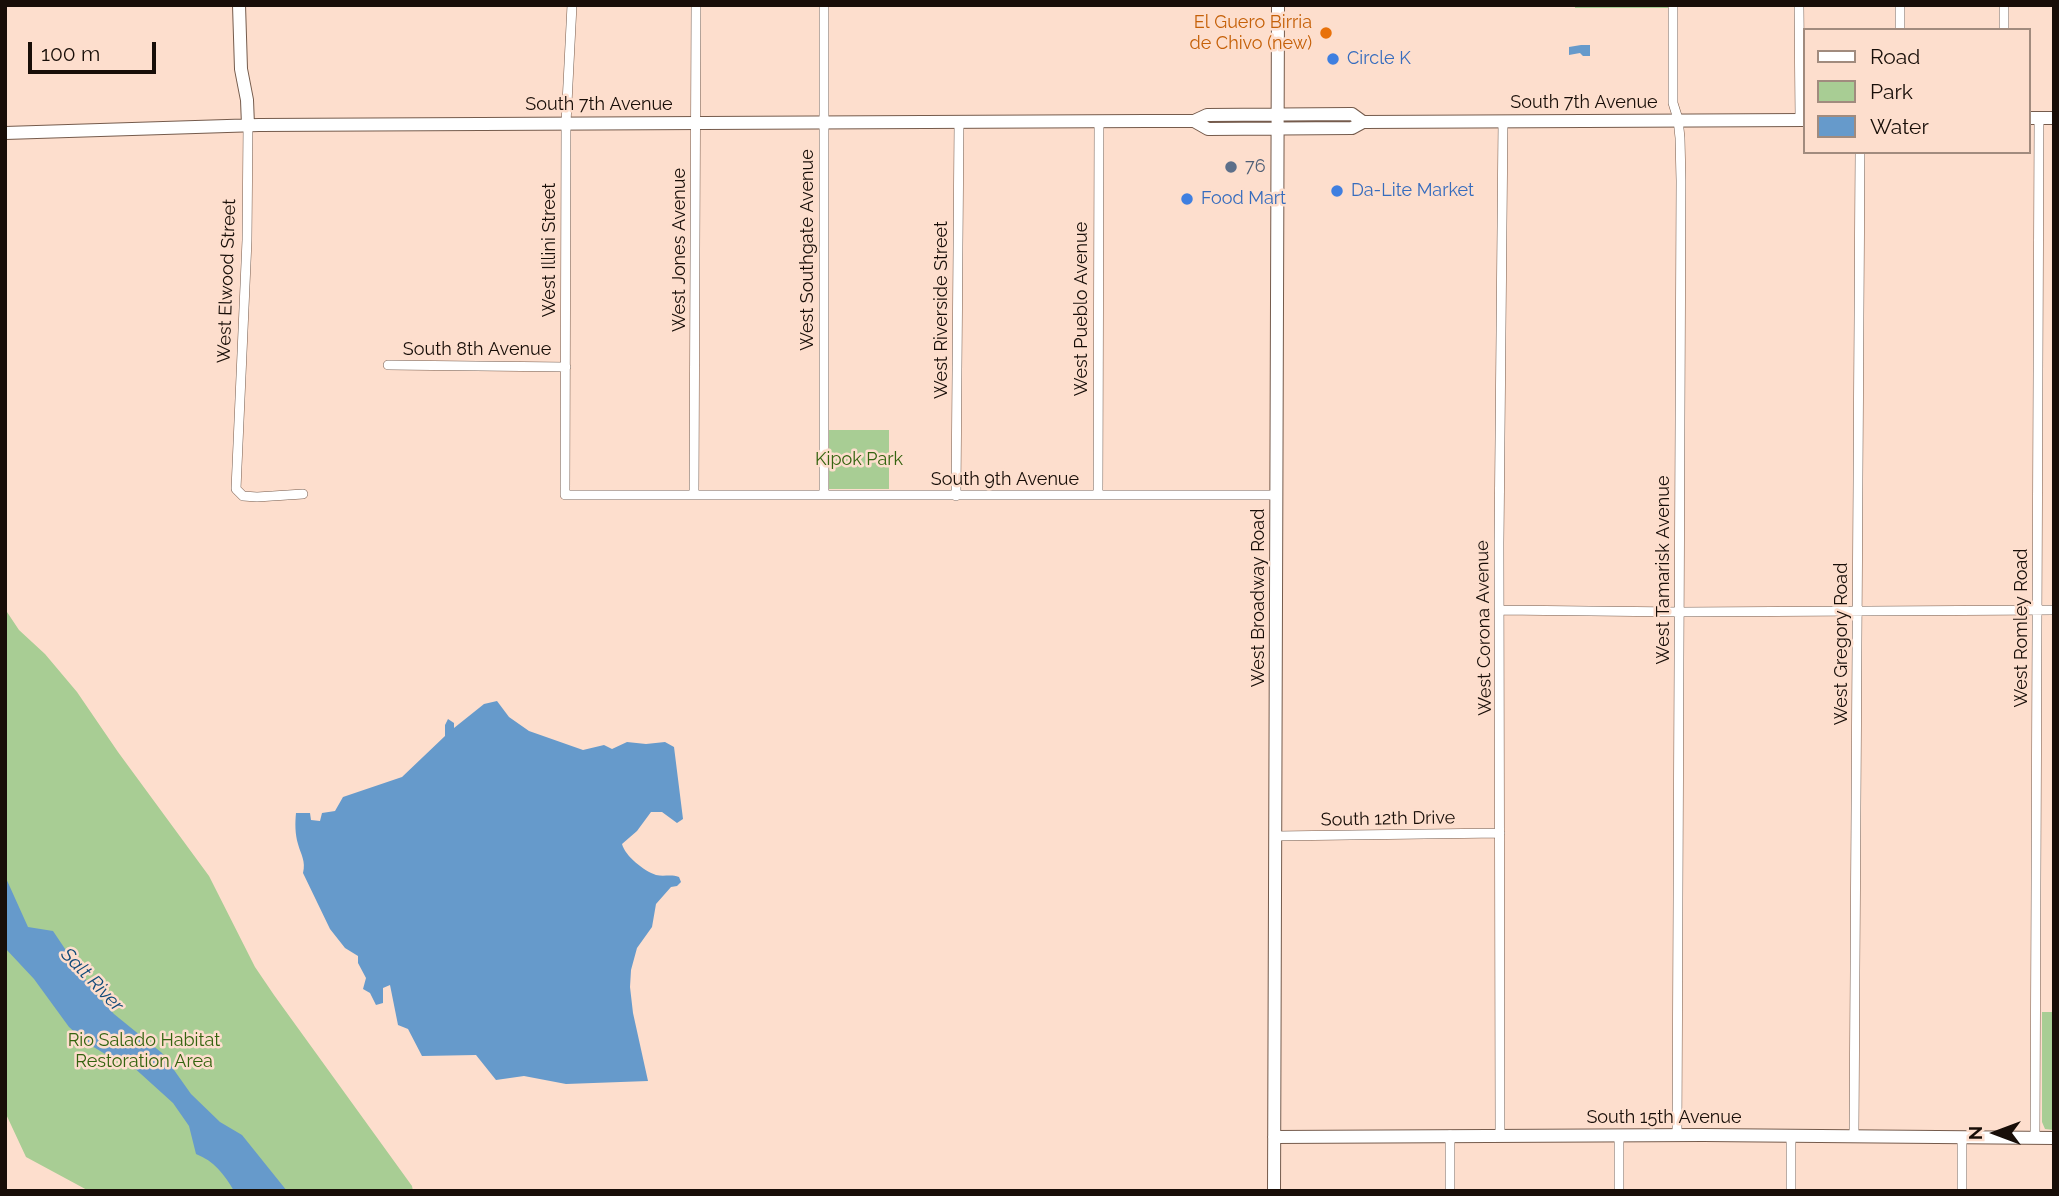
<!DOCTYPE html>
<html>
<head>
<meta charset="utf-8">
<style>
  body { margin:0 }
  #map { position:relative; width:2059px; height:1196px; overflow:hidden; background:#fddecd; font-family:Raleway,sans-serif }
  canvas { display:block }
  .frame { position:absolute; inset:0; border:7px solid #180e08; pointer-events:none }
  .legend { position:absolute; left:1803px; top:28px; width:228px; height:126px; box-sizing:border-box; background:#fddecd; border:2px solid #a18b7e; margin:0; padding:9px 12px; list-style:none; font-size:21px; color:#180e08 }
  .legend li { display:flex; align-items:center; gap:14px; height:35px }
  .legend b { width:35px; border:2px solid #a18b7e }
  .north { position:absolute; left:1961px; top:1098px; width:70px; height:70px; -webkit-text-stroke:5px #fddecd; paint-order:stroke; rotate:270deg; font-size:19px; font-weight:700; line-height:28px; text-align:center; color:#180e08 }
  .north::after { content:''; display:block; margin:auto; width:24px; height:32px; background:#180e08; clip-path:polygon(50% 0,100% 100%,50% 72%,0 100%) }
  .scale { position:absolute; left:28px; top:42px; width:128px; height:32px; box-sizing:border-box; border:4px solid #180e08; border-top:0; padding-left:9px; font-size:21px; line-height:24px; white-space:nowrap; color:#180e08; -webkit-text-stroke:5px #fddecd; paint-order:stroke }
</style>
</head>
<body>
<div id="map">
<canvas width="2059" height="1196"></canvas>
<div class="frame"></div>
<ul class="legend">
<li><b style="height:9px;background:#fff"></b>Road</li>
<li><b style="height:19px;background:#a8cd94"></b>Park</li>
<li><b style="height:19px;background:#669acb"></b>Water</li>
</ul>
<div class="north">N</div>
<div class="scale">100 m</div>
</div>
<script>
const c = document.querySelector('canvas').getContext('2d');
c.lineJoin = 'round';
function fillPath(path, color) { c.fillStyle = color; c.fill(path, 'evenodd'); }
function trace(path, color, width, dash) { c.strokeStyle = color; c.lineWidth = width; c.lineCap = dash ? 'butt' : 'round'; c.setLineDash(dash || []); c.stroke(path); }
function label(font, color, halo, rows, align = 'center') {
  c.font = font + ' Raleway,sans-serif'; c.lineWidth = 5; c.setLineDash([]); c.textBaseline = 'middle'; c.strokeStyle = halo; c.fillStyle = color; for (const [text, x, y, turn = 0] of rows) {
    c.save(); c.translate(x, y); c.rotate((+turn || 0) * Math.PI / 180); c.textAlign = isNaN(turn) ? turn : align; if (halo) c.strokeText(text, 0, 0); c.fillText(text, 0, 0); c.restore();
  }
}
fillPath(new Path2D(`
  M1575,5H1673V8H1575Z
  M829,430H889V489H829Z
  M5,609L19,630L45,654L77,692L118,752L209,876L255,967L274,995L412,1186L413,1191H89L26,1157L5,1112Z
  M2042,1012H2054V1130L2045,1129L2042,1122Z`), '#a8cd94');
fillPath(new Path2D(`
  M1581,45H1590V56H1583L1580,53L1569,55V47Z
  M497,701L509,717L529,731L583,750L604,745L612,749L627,742L646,744L665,742L674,747L683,819L677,823L662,812H651L637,831L622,844C625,856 644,871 656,875C664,877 671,874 679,877L681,882L677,886L671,887L656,904L652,927L637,948L631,970L630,987L633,1013L648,1081L566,1084L524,1076L496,1080L476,1055L422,1056L408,1029L398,1025L390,985L383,988V1003L376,1005L370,993L363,989L366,978L358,963V956L345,948L330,929L303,873C306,861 301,855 298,844C295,834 295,823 296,813H310L311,820L320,821L322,813L335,811L343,797L402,777L445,736V725L448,719L454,723V728L484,704Z
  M5,876L28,927L53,931L92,989L114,1014L162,1053L191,1094L220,1122L242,1135L287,1191H234C224,1174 214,1161 196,1154L189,1126L173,1103L131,1065L110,1057L87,1043L69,1027L34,979L5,948Z`), '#669acb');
const street = new Path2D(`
  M572,5L566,123L565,495H1277
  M1673,5V103L1678,119L1680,138L1681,181L1677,1135
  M1799,5L1800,120
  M1900,30V5
  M2004,30V5
  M248,125L247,240L236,489L243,496L257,497L303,494
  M388,365L566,367
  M694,495L696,5
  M824,495V5
  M1098,495L1099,122
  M956,496L959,123
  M1500,610L1680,612L2054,610
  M1276,836L1500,833
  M1500,1135L1499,543L1503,121
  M1854,1135L1860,152
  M2035,1138L2039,118
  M1450,1191V1135
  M1619,1191V1136
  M1791,1191V1137
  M1962,1191V1137`);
const secondary = new Path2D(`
  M239,5L241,69L247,100L248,125
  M2029,118H2054
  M1194,121L1208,129L1352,128L1363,122L1805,120
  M5,133L259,125L1147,121H1194L1207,115L1352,114L1363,122
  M1274,1137L1703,1135L2054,1138
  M1274,1191L1278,5`);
trace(street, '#755b4c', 10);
trace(secondary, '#755b4c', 14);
trace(street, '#fff', 9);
trace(secondary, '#fff', 12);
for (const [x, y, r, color] of [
  [1326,33,7,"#e8710a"],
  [1333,59,7,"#3f7fe0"],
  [1231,167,7,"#5c6f8a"],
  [1337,191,7,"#3f7fe0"],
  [1187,199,7,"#3f7fe0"]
]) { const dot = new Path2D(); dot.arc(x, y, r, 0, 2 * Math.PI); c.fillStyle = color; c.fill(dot); trace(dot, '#fddecd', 2.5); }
label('18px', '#c56008', '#fddecd', [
  ["El Guero Birria",1312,23],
  ["de Chivo (new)",1312,44]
], 'right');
label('18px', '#366cbe', '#fddecd', [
  ["Circle K",1347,59],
  ["Da-Lite Market",1351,191],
  ["Food Mart",1201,199]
], 'left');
label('18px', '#180e08', '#fddecd', [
  ["South 7th Avenue",1584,103],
  ["South 7th Avenue",599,105],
  ["West Illini Street",550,250,-90],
  ["West Jones Avenue",680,250,-90],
  ["West Southgate Avenue",808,250,-90],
  ["West Elwood Street",227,281,-88],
  ["West Pueblo Avenue",1082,309,-90],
  ["West Riverside Street",942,310,-90],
  ["South 8th Avenue",477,350],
  ["South 9th Avenue",1005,480],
  ["West Tamarisk Avenue",1664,570,-90],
  ["West Broadway Road",1259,598,-90],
  ["West Corona Avenue",1484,628,-91],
  ["West Romley Road",2022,628,-90],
  ["West Gregory Road",1842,644,-90],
  ["South 12th Drive",1388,819,-1],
  ["South 15th Avenue",1664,1118]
]);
label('18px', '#4e5e75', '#fddecd', [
  ["76",1245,167]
], 'left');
label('18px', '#34630f', '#fddecd', [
  ["Kipok Park",859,460],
  ["Rio Salado Habitat",144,1041],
  ["Restoration Area",144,1062]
]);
label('italic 19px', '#104a79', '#fddecd', [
  ["Salt River",92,980,46]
]);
</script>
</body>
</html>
